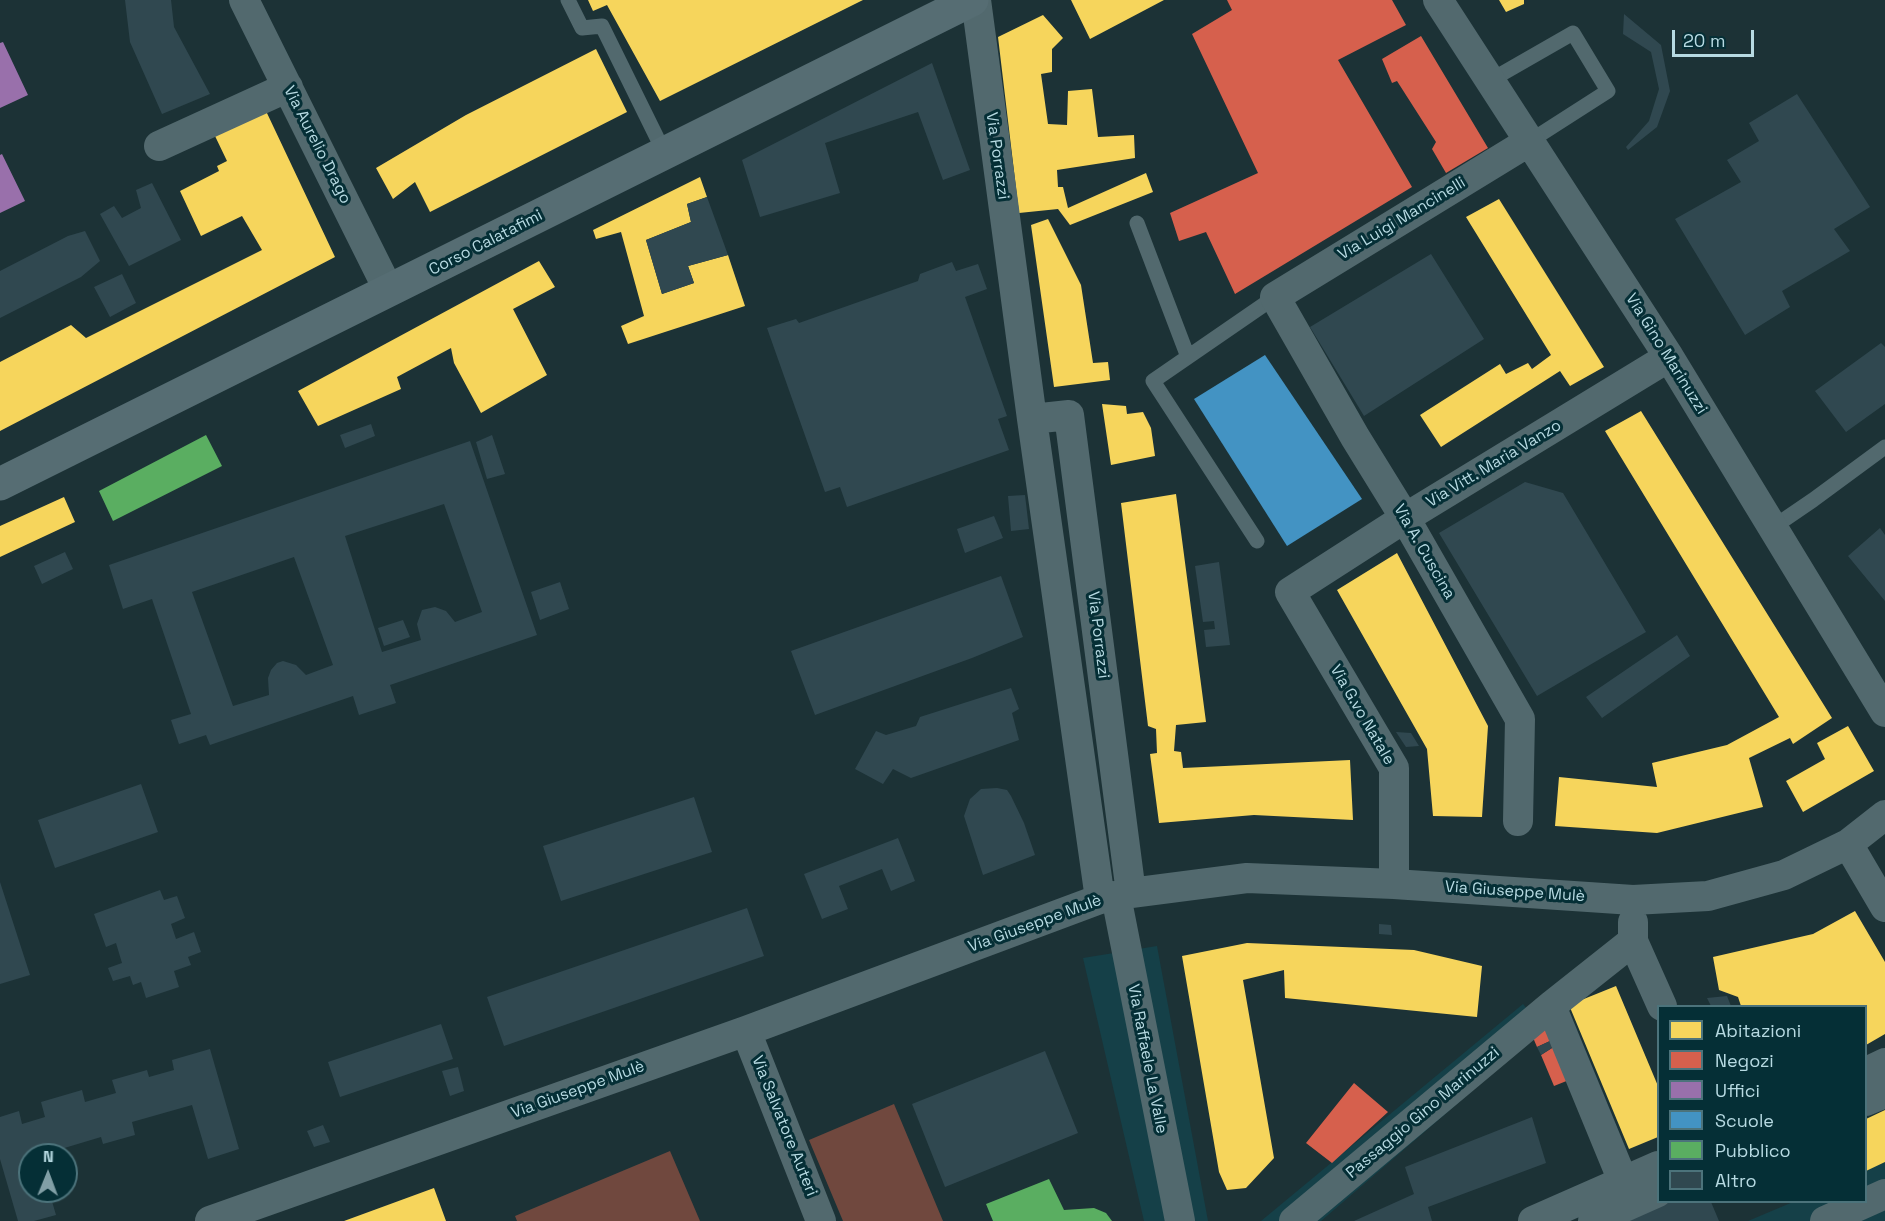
<!DOCTYPE html>
<html>
<head>
<meta charset="utf-8">
<style>
  body { margin:0 }
  #map { position:relative; width:1885px; height:1221px; overflow:hidden; background:#1c3236; font-family:"Space Grotesk",sans-serif }
  canvas { display:block }
  .legend { position:absolute; left:1657px; top:1005px; width:210px; height:198px; box-sizing:border-box; background:#052f36; border:2px solid #4c737b; margin:0; padding:8px 10px; list-style:none; font-size:18px; color:#b7dae2 }
  .legend li { display:flex; align-items:center; gap:12px; height:30px }
  .legend b { width:30px; border:2px solid #4c737b }
  .north { position:absolute; left:18px; top:1143px; width:60px; height:60px; box-sizing:border-box; background:#052f36; border:2px solid #4c737b; border-radius:50%; rotate:1deg; font-size:16px; font-weight:700; line-height:24px; text-align:center; color:#b7dae2 }
  .north::after { content:''; display:block; margin:auto; width:21px; height:27px; background:#819fa6; clip-path:polygon(50% 0,100% 100%,50% 72%,0 100%) }
  .scale { position:absolute; left:1672px; top:30px; width:82px; height:27px; box-sizing:border-box; border:3px solid #b7dae2; border-top:0; padding-left:8px; font-size:18px; line-height:21px; white-space:nowrap; color:#b7dae2; -webkit-text-stroke:4px #052f36; paint-order:stroke }
</style>
</head>
<body>
<div id="map">
<canvas width="1885" height="1221"></canvas>
<ul class="legend">
<li><b style="height:16px;background:#f6d55c"></b>Abitazioni</li>
<li><b style="height:16px;background:#d6604d"></b>Negozi</li>
<li><b style="height:16px;background:#9970ab"></b>Uffici</li>
<li><b style="height:16px;background:#4393c3"></b>Scuole</li>
<li><b style="height:16px;background:#5aae61"></b>Pubblico</li>
<li><b style="height:16px;background:#304850"></b>Altro</li>
</ul>
<div class="north">N</div>
<div class="scale">20 m</div>
</div>
<script>
const c = document.querySelector('canvas').getContext('2d');
c.lineJoin = 'round';
function fillPath(path, color) { c.fillStyle = color; c.fill(path, 'evenodd'); }
function trace(path, color, width, dash) { c.strokeStyle = color; c.lineWidth = width; c.lineCap = dash ? 'butt' : 'round'; c.setLineDash(dash || []); c.stroke(path); }
function label(font, color, halo, rows, align = 'center') {
  c.font = font + ' "Space Grotesk",sans-serif'; c.lineWidth = 6; c.setLineDash([]); c.textBaseline = 'middle'; c.strokeStyle = halo; c.fillStyle = color; for (const [text, x, y, turn = 0] of rows) {
    c.save(); c.translate(x, y); c.rotate((+turn || 0) * Math.PI / 180); c.textAlign = isNaN(turn) ? turn : align; if (halo) c.strokeText(text, 0, 0); c.fillText(text, 0, 0); c.restore();
  }
}
fillPath(new Path2D(`
  M1157,946L1208,1221H1144L1083,958Z
  M1523,1004L1544,1029L1321,1221H1261Z
  M1885,1162V1221H1748L1793,1202H1866V1170Z`), '#154048');
fillPath(new Path2D(`
  M894,1104L943,1221H843L809,1140Z
  M670,1151L700,1221H517L515,1216Z`), '#70483e');
fillPath(new Path2D(`
  M588,0H863L660,101L607,5L593,11Z
  M1071,0H1164L1090,39Z
  M1499,0H1524V4L1506,12Z
  M1043,15L1063,38L1052,49V72L1041,74L1048,124L1067,125L1068,91L1092,89L1098,137L1134,135L1135,158L1057,170L1058,187H1063L1068,208L1146,173L1153,192L1070,225L1058,209L1019,213L998,37Z
  M596,49L627,112L430,212L415,182L393,199L376,168L466,115Z
  M266,111L335,257L0,431V362L71,325L86,338L262,250L242,216L201,236L180,191L219,171L217,166L227,161L215,136Z
  M700,177L707,197L687,204L691,222L646,240L662,294L694,283L688,266L728,255L745,306L628,344L621,326L644,316L621,232L596,239L593,230Z
  M1499,199L1604,367L1570,386L1560,371L1441,447L1420,415L1500,364L1506,374L1528,363L1532,369L1551,355L1466,217Z
  M1048,219L1081,285L1093,363L1108,362L1110,380L1054,387L1031,225Z
  M539,261L555,287L513,309L547,375L481,413L454,363L451,348L397,377L401,389L318,426L298,391Z
  M1102,404L1126,406L1127,414L1143,412L1151,428L1155,456L1111,465Z
  M1641,411L1832,718L1793,744L1790,738L1749,758L1763,807L1657,833L1555,826L1559,777L1657,787L1652,763L1727,745L1779,717L1605,431Z
  M1176,494L1206,722L1176,725L1174,751L1181,752L1183,768L1350,760L1353,820L1254,815L1159,823L1150,754L1157,753L1156,729L1148,726L1121,503Z
  M64,497L75,522L0,557V526Z
  M1397,553L1488,726L1482,817L1433,816L1427,749L1337,590Z
  M1848,726L1874,771L1803,812L1786,781L1825,759L1817,743Z
  M1855,911L1885,962V1034L1866,1045V1006H1741L1738,997L1719,990L1713,957L1813,934Z
  M1247,943L1414,950L1482,966L1477,1017L1285,998L1284,970L1243,980L1274,1158L1246,1188L1227,1190L1219,1172L1182,956Z
  M1616,986L1658,1086V1137L1629,1149L1569,1005Z
  M1885,1110V1162L1866,1171V1119Z
  M434,1188L446,1221H344Z`), '#f6d55c');
fillPath(new Path2D(`
  M1227,0H1392L1406,25L1338,60L1412,187L1235,294L1206,232L1179,241L1170,213L1258,173L1192,34L1232,10Z
  M1421,36L1488,148L1446,173L1432,149L1436,142L1397,81L1392,83L1382,59Z
  M1548,1020L1574,1078L1554,1086L1541,1055L1552,1048L1550,1041L1537,1047L1529,1028Z
  M1354,1083L1388,1112L1332,1163L1306,1143Z`), '#d6604d');
fillPath(new Path2D(`
  M3,42L28,95L0,108V43Z
  M2,154L25,201L0,213V155Z`), '#9970ab');
fillPath(new Path2D(`
  M1265,355L1362,499L1287,546L1194,399Z`), '#4393c3');
fillPath(new Path2D(`
  M206,435L222,466L113,521L99,491Z
  M1049,1179L1064,1210L1094,1208L1106,1213L1112,1221H993L986,1204Z`), '#5aae61');
fillPath(new Path2D(`
  M125,0H171L174,27L210,94L162,114L130,42Z
  M1624,14L1661,45L1670,91L1657,127L1628,150L1626,147L1649,121L1659,89L1651,52L1623,34Z
  M932,63L970,170L943,180L918,112L825,143L840,193L760,217L742,160Z
  M1797,94L1870,207L1834,229L1850,251L1782,291L1790,307L1745,335L1675,219L1741,182L1727,160L1759,141L1749,123Z
  M152,183L181,240L129,266L100,214L114,206L122,218L141,208L136,190Z
  M707,197L728,255L688,266L694,283L662,294L646,240L691,222L687,204Z
  M85,231L100,261L81,277L0,318V271L68,236Z
  M1431,254L1484,339L1364,416L1310,327Z
  M952,262L956,271L978,264L987,289L965,297L1007,416L998,419L1009,450L847,507L840,487L825,492L767,328L796,319L799,323L918,281L920,274Z
  M122,274L136,303L110,317L94,287Z
  M1881,343L1885,347V404L1846,432L1815,391Z
  M371,424L375,436L345,448L340,435Z
  M492,435L505,474L487,479L476,442Z
  M470,441L537,635L390,685L396,703L359,715L353,696L210,745L206,735L179,744L171,720L191,714L152,599L123,609L109,565ZM444,504L482,612L455,622L446,611L435,607L422,610L417,624L421,640L382,652L345,536ZM294,557L333,665L306,675L296,665L283,661L277,663L271,670L268,678L269,695L233,706L192,592Z
  M1525,482L1563,493L1646,632L1537,696L1439,533Z
  M1025,495L1029,529L1011,531L1008,496Z
  M994,516L1003,538L965,553L957,529Z
  M1880,528L1885,535V601L1848,556Z
  M65,552L73,569L42,584L34,566Z
  M1219,562L1230,645L1206,647L1204,630L1215,629L1214,621L1203,622L1195,566Z
  M1001,576L1023,637L972,658L815,715L791,651Z
  M560,582L569,609L540,620L531,592Z
  M403,620L410,637L384,646L378,628Z
  M1677,635L1690,656L1602,718L1586,697Z
  M1011,688L1019,709L1012,713L1019,740L911,778L893,769L883,784L855,769L876,731L886,735L916,726L920,717Z
  M1396,732L1411,733L1419,746L1406,747Z
  M141,784L158,832L55,868L38,820Z
  M997,788L1007,790L1011,796L1024,823L1035,855L983,875L964,816L970,799L981,789Z
  M694,797L712,852L561,901L543,846Z
  M898,838L915,881L891,891L882,869L839,886L848,909L822,919L804,874Z
  M0,882L30,975L0,984Z
  M160,890L164,900L177,896L185,918L171,924L176,939L194,932L201,952L188,957L191,965L174,971L179,987L146,998L141,982L133,985L130,976L113,981L108,968L122,963L116,943L106,947L94,914Z
  M747,908L764,956L504,1046L487,997Z
  M1379,924L1391,925L1392,935L1379,934Z
  M1727,996L1731,1006H1711L1707,998Z
  M441,1024L453,1059L340,1097L328,1062Z
  M1550,1041L1552,1048L1541,1055L1537,1047Z
  M210,1049L239,1149L208,1159L192,1105L132,1122L135,1135L103,1144L101,1137L41,1155H30V1191H49L56,1215L34,1221H18L0,1159V1117L19,1111L22,1124L45,1117L41,1102L82,1090L85,1102L116,1093L112,1080L147,1070L149,1077L174,1070L172,1060Z
  M1045,1051L1078,1133L945,1187L912,1104Z
  M458,1067L464,1091L450,1096L442,1071Z
  M1532,1117L1546,1163L1428,1207L1432,1221H1354L1414,1194L1405,1167Z
  M323,1125L330,1142L314,1147L307,1131Z
  M1667,1202H1711L1719,1221H1620Z`), '#304850');
trace(new Path2D(`
  M568,0L582,28L602,26L665,154
  M1491,80L1573,33L1608,91L1530,141
  M1137,223L1188,357
  M1772,528L1813,500L1885,447
  M1257,541L1153,381L1275,297`), '#52696e', 15);
trace(new Path2D(`
  M244,0L389,291
  M976,0L1032,419L1100,899
  M1438,0L1669,357L1885,712
  M159,146L288,87
  M1032,419L1069,415L1131,893
  M1518,821L1520,719L1405,518L1355,437L1275,297L1530,141
  M1848,844L1885,907
  M1394,884V768L1290,592L1405,518L1669,357
  M1116,896L1180,1221
  M1633,922V941L1662,1006
  M1551,1006L1623,1181
  M746,1031L821,1221
  M1866,1072L1885,1063
  M1866,1101L1885,1093
  M210,1221L746,1031L1100,899L1131,893L1247,878L1394,884L1633,900L1708,896L1784,875L1848,844L1885,815
  M1294,1221L1551,1006L1633,941
  M1533,1221L1658,1166
  M1593,1221L1658,1192
  M1825,1221L1885,1194`), '#52696e', 30);
trace(new Path2D(`
  M0,484L972,0`), '#566d73', 33);
label('16px', '#b7dae2', '#052f36', [
  ["Via Aurelio Drago",317,145,63],
  ["Via Porrazzi",997,156,82],
  ["Via Luigi Mancinelli",1402,219,-31],
  ["Corso Calatafimi",486,243,-27],
  ["Via Gino Marinuzzi",1666,354,58],
  ["Via Vitt. Maria Vanzo",1494,464,-31],
  ["Via A. Cuscina",1424,552,60],
  ["Via Porrazzi",1098,635,83],
  ["Via G.vo Natale",1362,715,60],
  ["Via Giuseppe Mulè",1515,892,4],
  ["Via Giuseppe Mulè",1035,924,-20],
  ["Via Raffaele La Valle",1147,1059,79],
  ["Via Giuseppe Mulè",578,1090,-20],
  ["Passaggio Gino Marinuzzi",1423,1113,-40],
  ["Via Salvatore Auteri",784,1126,68]
]);
</script>
</body>
</html>
